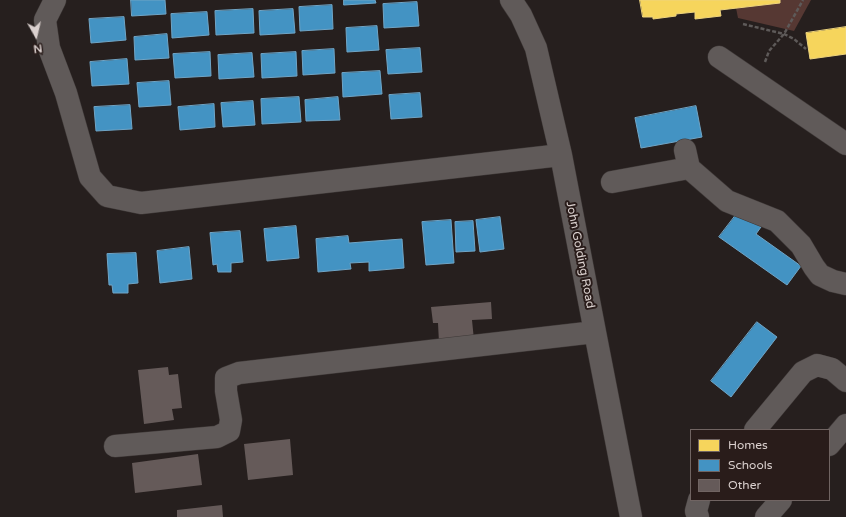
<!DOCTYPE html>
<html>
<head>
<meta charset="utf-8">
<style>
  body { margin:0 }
  #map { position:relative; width:846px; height:517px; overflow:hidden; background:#261f1e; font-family:"Varela Round",sans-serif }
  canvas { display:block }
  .legend { position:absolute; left:690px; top:429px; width:140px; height:72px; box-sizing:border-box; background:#291c1a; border:1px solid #706462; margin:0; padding:5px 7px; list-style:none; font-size:12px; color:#dad0ce }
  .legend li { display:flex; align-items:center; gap:8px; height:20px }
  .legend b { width:20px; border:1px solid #706462 }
  .north { position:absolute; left:16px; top:16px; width:40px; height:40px; -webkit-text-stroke:3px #291c1a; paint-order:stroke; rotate:172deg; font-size:11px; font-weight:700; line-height:16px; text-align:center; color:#dad0ce }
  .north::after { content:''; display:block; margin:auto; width:14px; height:18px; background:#dad0ce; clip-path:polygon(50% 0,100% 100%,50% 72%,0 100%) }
</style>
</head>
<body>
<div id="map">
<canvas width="846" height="517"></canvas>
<ul class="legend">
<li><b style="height:11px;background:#f6d55c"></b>Homes</li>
<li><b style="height:11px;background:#4393c3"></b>Schools</li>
<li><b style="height:11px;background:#655a59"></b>Other</li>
</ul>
<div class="north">N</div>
</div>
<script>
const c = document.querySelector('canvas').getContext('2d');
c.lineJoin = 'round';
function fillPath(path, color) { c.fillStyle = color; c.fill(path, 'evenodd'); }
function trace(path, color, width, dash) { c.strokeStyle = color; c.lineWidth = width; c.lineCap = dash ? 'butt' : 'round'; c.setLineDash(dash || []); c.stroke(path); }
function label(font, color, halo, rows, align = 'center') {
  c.font = font + ' "Varela Round",sans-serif'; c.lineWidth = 4; c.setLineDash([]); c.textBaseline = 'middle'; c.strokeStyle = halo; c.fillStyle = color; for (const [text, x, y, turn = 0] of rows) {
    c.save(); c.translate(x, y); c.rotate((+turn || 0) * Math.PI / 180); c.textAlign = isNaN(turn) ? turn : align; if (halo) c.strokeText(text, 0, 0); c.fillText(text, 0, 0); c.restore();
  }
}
fillPath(new Path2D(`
  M780,0H811L794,31L738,18L736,8Z`), '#563833');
const homes = new Path2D(`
  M640,0H780V3L720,10L721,16L695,19V12L676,14V16L653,19V17H643Z
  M846,27V54L810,59L806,33Z`);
fillPath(homes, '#f6d55c');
trace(homes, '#eed47e', 1);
const schools = new Path2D(`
  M131,0H165L166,14L132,16Z
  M344,0H375L376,3L344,5Z
  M417,2L419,26L384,28L383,4Z
  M332,5L333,29L300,31L299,7Z
  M253,9L254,33L216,35L215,11Z
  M293,9L295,33L260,35L259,11Z
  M207,12L209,35L172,38L171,14Z
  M124,17L126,40L91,43L89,19Z
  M377,26L379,50L347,52L346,28Z
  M167,34L169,58L135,60L134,37Z
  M420,48L422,72L388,74L386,50Z
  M334,49L335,73L303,75L302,51Z
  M210,52L211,76L175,78L173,54Z
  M296,52L297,76L262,78L261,54Z
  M252,53L254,77L219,79L218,55Z
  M127,59L129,84L92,86L90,62Z
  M380,71L382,94L343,97L342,73Z
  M169,81L171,105L139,107L137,83Z
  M420,93L422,117L391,119L389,95Z
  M299,97L301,122L262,124L261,99Z
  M338,97L340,120L306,121L305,100Z
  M253,101L255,125L223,127L221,103Z
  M214,104L215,127L180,130L178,107Z
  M130,105L132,129L96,131L94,107Z
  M696,106L702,137L641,148L635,118Z
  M739,211L761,227L756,234L801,266L787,285L719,237Z
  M500,217L504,249L480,252L476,220Z
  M451,220L454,263L426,265L422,222Z
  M473,221L475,251L456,252L455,222Z
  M296,226L299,258L267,261L264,229Z
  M240,231L243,262L231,263V272H218L217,264L213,265L210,233Z
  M348,236L349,243L402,239L404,268L369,271V262L350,263L351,269L318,272L316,239Z
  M189,247L192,279L160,283L157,251Z
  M136,253L138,283L128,284V293H113L112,285H109L107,254Z
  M757,322L777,337L731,397L711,381Z`);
fillPath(schools, '#4393c3');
trace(schools, '#70a5c6', 1);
fillPath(new Path2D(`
  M491,302L492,319L472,320L474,340L439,343L438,323H433L431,307Z
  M168,367L169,375L178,374L182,408L172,409L174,420L144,424L138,370Z
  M290,439L293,475L248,480L244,444Z
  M198,454L202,485L135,493L132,463Z
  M222,505L223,517H177V510Z`), '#655a59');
const minor = new Path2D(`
  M55,0L45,20L49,48L66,93L90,177L107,196L141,203L561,155
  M511,0L521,15L536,48L561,155L595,332L631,517
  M719,57L846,144
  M685,150L689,168L727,201L777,221L801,245L814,267L820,275L833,281L846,284
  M612,182L689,168
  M755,430L803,372L817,365L832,369L846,381
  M829,445L846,425
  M115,446L217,437L229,431L231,420L226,391V378L239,373L595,332
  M698,517L696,511L699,500
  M766,517L781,500`);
trace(minor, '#3f3938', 23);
trace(new Path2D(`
  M743,24L784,34L794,39L806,49
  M765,62L769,51L784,34L803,0`), '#5e5a59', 2.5, [4, 2]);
trace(minor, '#605a59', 22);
label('12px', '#dad0ce', '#291c1a', [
  ["John Golding Road",580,255,79]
]);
</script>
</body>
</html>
